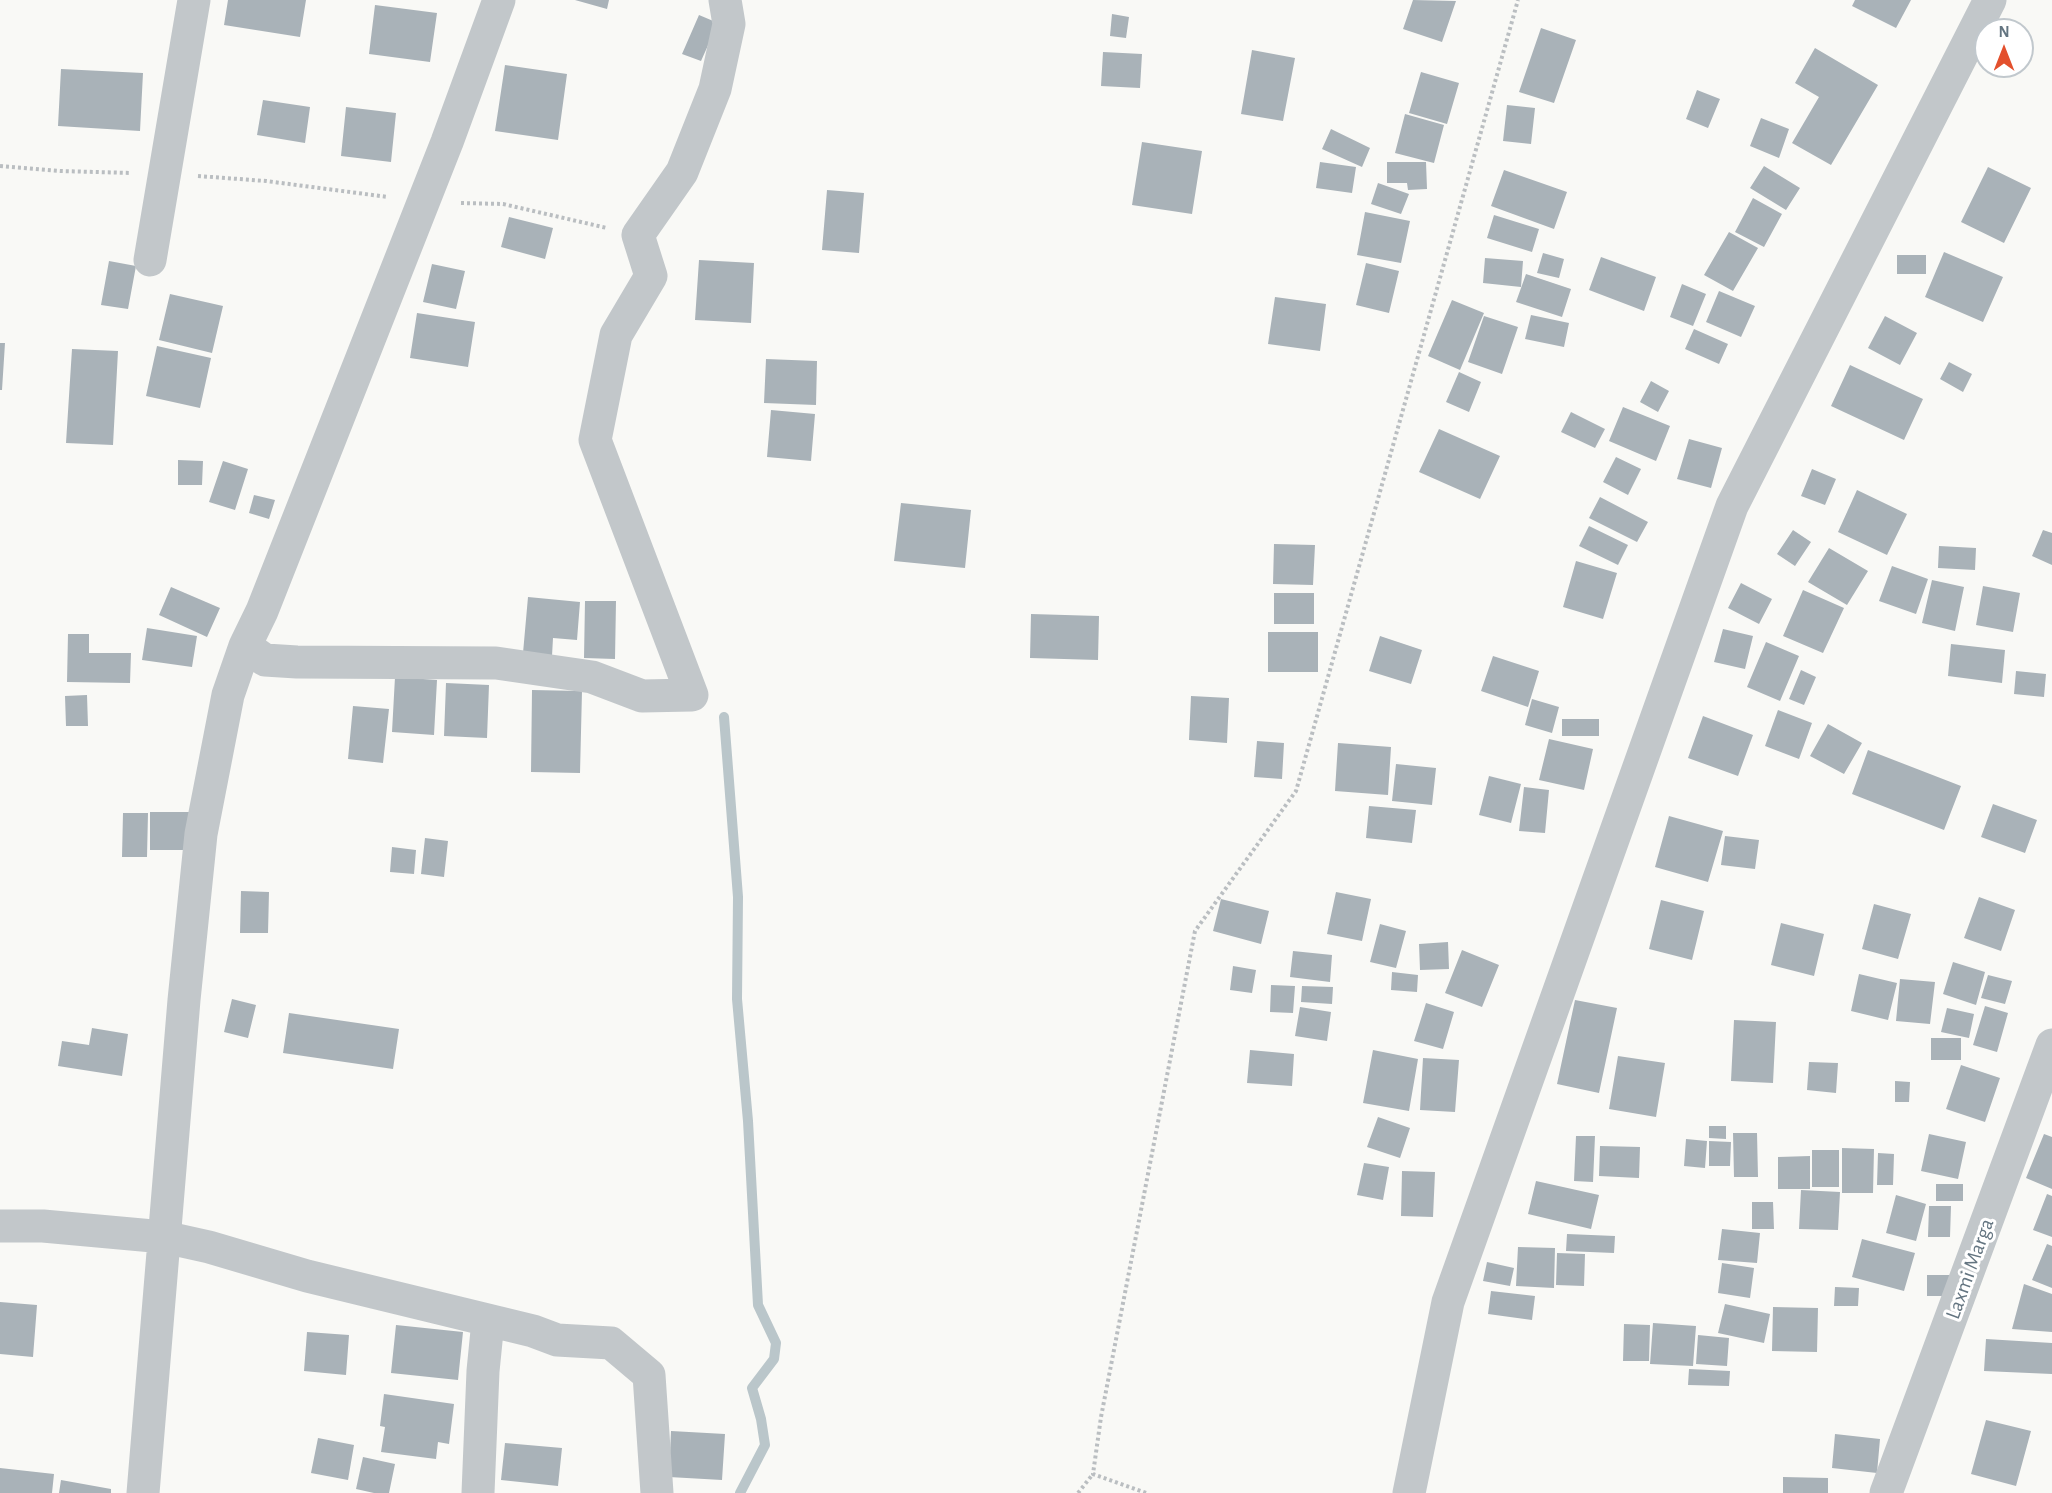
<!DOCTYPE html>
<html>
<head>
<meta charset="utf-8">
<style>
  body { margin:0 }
  #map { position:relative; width:2052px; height:1493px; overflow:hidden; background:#f9f9f6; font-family:"Alegreya Sans",sans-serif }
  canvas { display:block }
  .north { position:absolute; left:1974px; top:18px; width:60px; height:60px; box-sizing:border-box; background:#fff; border:2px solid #c1c8cd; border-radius:50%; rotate:0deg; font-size:16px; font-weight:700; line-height:24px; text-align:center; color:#647581 }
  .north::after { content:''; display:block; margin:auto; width:21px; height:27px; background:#e3502d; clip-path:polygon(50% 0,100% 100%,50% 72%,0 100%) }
</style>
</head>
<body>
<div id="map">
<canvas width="2052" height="1493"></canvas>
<div class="north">N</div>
</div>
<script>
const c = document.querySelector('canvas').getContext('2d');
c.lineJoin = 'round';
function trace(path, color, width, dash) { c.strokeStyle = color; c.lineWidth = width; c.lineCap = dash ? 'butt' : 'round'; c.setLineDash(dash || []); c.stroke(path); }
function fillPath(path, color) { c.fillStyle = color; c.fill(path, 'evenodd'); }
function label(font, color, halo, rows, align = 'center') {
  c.font = font + ' "Alegreya Sans",sans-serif'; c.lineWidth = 6; c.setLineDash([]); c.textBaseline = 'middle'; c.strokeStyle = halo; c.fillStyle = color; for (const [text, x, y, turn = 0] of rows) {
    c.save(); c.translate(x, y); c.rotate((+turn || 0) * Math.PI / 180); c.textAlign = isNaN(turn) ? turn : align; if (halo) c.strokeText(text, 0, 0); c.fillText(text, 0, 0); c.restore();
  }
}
trace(new Path2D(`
  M724,717L738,897L737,999L748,1121L758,1305L776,1343L774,1359L752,1388L761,1419L765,1445L740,1493`), '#bac6ca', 10);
fillPath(new Path2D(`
  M228,0H306L300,37L224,25Z
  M575,0H609L607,9Z
  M1413,0L1456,1L1442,42L1403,29Z
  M1855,0H1911L1896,28L1852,6Z
  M375,5L437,13L430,62L369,54Z
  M1112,14L1129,17L1126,38L1110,36Z
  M699,15L718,23L701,61L682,54Z
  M1541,28L1576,40L1554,103L1519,92Z
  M1815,48L1878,85L1831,165L1792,143L1819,97L1795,83Z
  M1252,50L1295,58L1283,121L1241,114Z
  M1103,52L1142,54L1140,88L1101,86Z
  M505,65L567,74L558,140L495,131Z
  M61,69L143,73L140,131L58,126Z
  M1421,72L1459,83L1447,124L1409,113Z
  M1697,90L1720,99L1708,128L1686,119Z
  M263,100L310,107L305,143L257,135Z
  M1507,105L1535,108L1531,144L1503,141Z
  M346,107L396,113L391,162L341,156Z
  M1405,114L1444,125L1434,163L1395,153Z
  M1761,118L1789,129L1779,158L1750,146Z
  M1331,129L1370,148L1362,167L1322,149Z
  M1142,142L1202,151L1192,214L1132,205Z
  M1320,162L1356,167L1352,193L1316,188Z
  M1387,162H1426L1427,189L1408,190L1407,183H1387Z
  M1764,166L1800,188L1786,210L1750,188Z
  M1988,167L2031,188L2004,243L1961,222Z
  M1504,170L1567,192L1554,229L1491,206Z
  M1378,183L1409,194L1401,214L1371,204Z
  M827,190L864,193L859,253L822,250Z
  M1753,198L1782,214L1764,247L1735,232Z
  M1365,212L1410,221L1401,263L1357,255Z
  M1494,215L1539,229L1532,252L1487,238Z
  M509,217L553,228L545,259L501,247Z
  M1729,232L1758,248L1733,291L1704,275Z
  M1944,252L2003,277L1983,322L1925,297Z
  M1543,253L1564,259L1559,278L1537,273Z
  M1897,255H1926V274H1897Z
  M1601,257L1656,277L1644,311L1589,290Z
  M1485,258L1523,261L1521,287L1483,283Z
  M699,260L754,263L751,323L695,320Z
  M109,261L136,266L128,309L101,305Z
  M1366,263L1399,271L1389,313L1356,305Z
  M432,264L465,271L456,309L423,302Z
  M1526,274L1571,289L1562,317L1516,302Z
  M1682,284L1706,294L1693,326L1670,317Z
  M1719,291L1755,306L1741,337L1706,322Z
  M170,294L223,306L212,353L159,340Z
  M1275,297L1326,304L1320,351L1268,344Z
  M1452,300L1484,313L1460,370L1428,356Z
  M417,313L475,322L468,367L410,358Z
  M1531,315L1569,323L1564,347L1525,339Z
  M1484,316L1518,327L1502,374L1468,362Z
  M1885,316L1917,333L1900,365L1868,348Z
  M1694,329L1728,344L1719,364L1685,349Z
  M0,343H5L2,390H0Z
  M157,346L211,358L200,408L146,396Z
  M72,349L118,351L113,445L66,443Z
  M766,359L817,361L816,405L764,403Z
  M1949,362L1972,374L1963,392L1940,379Z
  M1850,365L1923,399L1904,440L1831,406Z
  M1459,372L1481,382L1469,412L1446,402Z
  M1651,381L1669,391L1658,412L1640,402Z
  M1623,407L1670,426L1656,461L1609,441Z
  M771,410L815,414L811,461L767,457Z
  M1571,412L1605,429L1595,448L1561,432Z
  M1439,429L1500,456L1480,499L1419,472Z
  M1689,439L1722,448L1711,488L1677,479Z
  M1616,457L1641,469L1628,495L1603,482Z
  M178,460L203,461L202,485H178Z
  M223,461L248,469L235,510L209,502Z
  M1812,469L1836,479L1825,505L1801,496Z
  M1857,490L1907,514L1887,555L1838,532Z
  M254,495L275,500L269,519L249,513Z
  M1600,497L1648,522L1637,542L1589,518Z
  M901,503L971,510L965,568L894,561Z
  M1589,526L1628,545L1618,565L1579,546Z
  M1793,530L1811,542L1795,566L1777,554Z
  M2043,530L2052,533V565L2032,556Z
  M1274,544L1315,545L1313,585L1273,584Z
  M1939,546L1976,548L1975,570L1938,568Z
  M1829,548L1868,571L1847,605L1808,582Z
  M1576,561L1617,573L1603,619L1563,607Z
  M1892,566L1928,579L1916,614L1879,601Z
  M1932,580L1964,587L1955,631L1922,623Z
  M1741,583L1772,599L1759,624L1728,608Z
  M1983,586L2020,593L2013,632L1976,625Z
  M171,587L220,608L207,637L159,615Z
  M1803,590L1844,608L1823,653L1783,636Z
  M1274,593H1314V624H1274Z
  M528,597L580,602L577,640L553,638L552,656L523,653Z
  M585,601H616L615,659L584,658Z
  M1031,614L1099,616L1098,660L1030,658Z
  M147,628L197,636L192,667L142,660Z
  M1723,629L1753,636L1745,669L1714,662Z
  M1268,632H1318V672H1268Z
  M68,634H89V653H131L130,683L67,682Z
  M1380,636L1422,650L1411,684L1369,671Z
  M1766,642L1799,656L1780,701L1747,687Z
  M1951,644L2005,650L2002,683L1948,676Z
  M1493,656L1539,671L1528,707L1481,691Z
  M1801,670L1816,677L1804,705L1789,699Z
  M2016,671L2046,674L2044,697L2014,694Z
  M395,677L437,680L434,735L392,732Z
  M446,683L489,685L487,738L444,736Z
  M532,690L582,691L580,773L531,772Z
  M87,695L88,726H66L65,696Z
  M1191,696L1229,698L1227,743L1189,740Z
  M1532,699L1559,707L1552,733L1525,725Z
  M353,706L389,709L383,763L348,759Z
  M1778,710L1812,723L1799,759L1765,746Z
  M1703,716L1753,735L1738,776L1688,758Z
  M1562,719H1599V736H1562Z
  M1828,724L1862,743L1844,774L1810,756Z
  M1549,739L1593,749L1584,790L1539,780Z
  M1257,741L1284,743L1282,779L1254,777Z
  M1338,743L1391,747L1388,795L1335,791Z
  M1868,750L1961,786L1944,830L1852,794Z
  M1396,764L1436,768L1432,805L1392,801Z
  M1489,776L1521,784L1511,823L1479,815Z
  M1524,787L1549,790L1545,833L1519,831Z
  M1993,804L2037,820L2025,853L1981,837Z
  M1369,806L1416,810L1412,843L1366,838Z
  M150,812H195V850H150Z
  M123,813H148L147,857H122Z
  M1669,816L1723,831L1708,882L1655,867Z
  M1725,836L1759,840L1755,869L1721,865Z
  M425,838L448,841L444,877L421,874Z
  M392,847L416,850L414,874L390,872Z
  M241,891L269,892L268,933H240Z
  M1336,892L1371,899L1362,941L1327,934Z
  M1979,897L2015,910L2001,951L1964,938Z
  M1221,899L1269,911L1261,944L1213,931Z
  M1661,900L1704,911L1692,960L1649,949Z
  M1874,904L1911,914L1898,959L1862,949Z
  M1781,923L1824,934L1814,976L1771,965Z
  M1380,924L1406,931L1396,968L1370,962Z
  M1448,942L1449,969L1420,970L1419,944Z
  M1462,950L1499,965L1482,1007L1445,993Z
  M1293,951L1332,955L1330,982L1290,977Z
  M1953,962L1985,972L1976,1005L1943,994Z
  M1233,966L1256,970L1252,993L1230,990Z
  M1392,972L1418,975L1417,992L1391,990Z
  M1859,974L1897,983L1888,1020L1851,1011Z
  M1988,975L2012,981L2005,1004L1981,998Z
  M1900,979L1935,982L1930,1024L1896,1021Z
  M1271,985L1295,986L1293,1013L1270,1012Z
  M1302,986L1333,987L1332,1004L1301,1002Z
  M232,999L256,1005L248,1038L224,1032Z
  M1575,1000L1617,1008L1599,1093L1557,1084Z
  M1426,1003L1454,1012L1443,1049L1414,1041Z
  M1985,1006L2008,1013L1997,1052L1973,1045Z
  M1300,1007L1331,1012L1327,1041L1295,1036Z
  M1947,1008L1974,1014L1969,1038L1941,1032Z
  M289,1013L399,1029L393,1069L283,1053Z
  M1734,1020L1776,1022L1773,1083L1731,1081Z
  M92,1028L128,1034L122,1076L58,1066L62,1041L89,1045Z
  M1931,1038H1961V1060H1931Z
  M1250,1050L1294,1054L1292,1086L1247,1083Z
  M1373,1050L1418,1059L1409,1111L1363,1103Z
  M1618,1056L1665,1063L1656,1117L1609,1109Z
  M1423,1058L1459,1060L1455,1112L1420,1110Z
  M1809,1062L1838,1063L1836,1093L1807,1090Z
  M1961,1065L2000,1078L1985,1122L1946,1109Z
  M1895,1081L1910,1082L1909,1102H1895Z
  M1378,1117L1410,1128L1400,1158L1367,1147Z
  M1709,1126H1726V1139L1709,1138Z
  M1733,1133H1757L1758,1177H1734Z
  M1929,1134L1966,1142L1958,1179L1921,1171Z
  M2044,1134L2052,1137V1189L2026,1178Z
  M1576,1136H1595L1593,1182L1574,1181Z
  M1686,1139L1707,1141L1705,1168L1684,1166Z
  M1709,1141L1731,1142L1730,1166H1709Z
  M1600,1146L1640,1147L1639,1178L1599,1176Z
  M1842,1148L1874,1149L1873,1193H1842Z
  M1812,1150H1839V1187H1812Z
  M1878,1153L1894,1154L1893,1185H1877Z
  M1810,1156V1189H1778V1157Z
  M1364,1163L1389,1167L1383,1200L1357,1195Z
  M1402,1171L1435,1172L1433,1217L1401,1216Z
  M1536,1181L1599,1195L1591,1229L1528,1214Z
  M1936,1184H1963V1201H1936Z
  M1801,1190L1840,1192L1838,1230L1799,1229Z
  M2047,1194L2052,1196V1237L2033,1230Z
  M1896,1195L1926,1204L1916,1241L1886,1233Z
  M1752,1202H1773L1774,1229H1752Z
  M1929,1206H1951L1950,1237H1928Z
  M1722,1229L1760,1233L1757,1263L1718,1260Z
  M1567,1234L1615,1236L1614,1253L1566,1251Z
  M1862,1239L1915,1253L1904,1291L1852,1277Z
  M2047,1244L2052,1246V1288L2032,1280Z
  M1518,1247L1555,1248L1554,1288L1516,1286Z
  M1557,1253L1585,1254L1584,1286L1556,1285Z
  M1487,1262L1514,1268L1510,1286L1483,1281Z
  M1722,1263L1754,1268L1750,1298L1718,1293Z
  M1927,1275H1950V1296H1927Z
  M2024,1284L2052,1294V1332L2012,1329Z
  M1835,1287L1859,1288L1858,1306H1834Z
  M1491,1291L1535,1296L1532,1320L1488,1314Z
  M0,1302L37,1305L33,1357L0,1354Z
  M1725,1304L1770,1314L1764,1343L1718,1333Z
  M1773,1307L1818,1308L1817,1352L1772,1351Z
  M1653,1323L1696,1326L1693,1366L1650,1364Z
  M1624,1324L1650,1325L1649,1361H1623Z
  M396,1325L463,1332L458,1380L391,1373Z
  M307,1332L349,1335L346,1375L304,1371Z
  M1698,1335L1729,1338L1727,1366L1696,1364Z
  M1986,1339L2052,1343V1374L1984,1371Z
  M1689,1369L1730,1371L1729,1386L1688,1385Z
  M384,1394L454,1404L449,1444L438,1442L436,1459L381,1452L385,1427L380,1426Z
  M1986,1420L2031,1431L2016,1486L1971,1474Z
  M671,1431L725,1434L722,1480L669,1477Z
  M1835,1434L1880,1439L1877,1473L1832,1468Z
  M318,1438L354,1445L348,1480L311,1473Z
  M505,1443L562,1448L558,1486L501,1480Z
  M363,1457L395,1464L389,1493H374L356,1489Z
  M0,1468L54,1474L52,1493H0Z
  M1783,1477L1828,1478V1493H1783Z
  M61,1480L111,1489V1493H59Z`), '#a9b2b8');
trace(new Path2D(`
  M0,166L61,171L131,173
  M198,176L266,181L388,197
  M461,203L503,204L607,228
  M1078,1493L1093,1474
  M1146,1493L1093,1474L1101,1417L1195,931L1296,791L1518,0`), '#babec1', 4, [3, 3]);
trace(new Path2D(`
  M150,260L194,0
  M245,646L265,660L297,662L496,663L592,677L642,696L692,695L595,440L616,335L651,276L638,235L682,172L715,89L729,24L725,0
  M0,1226H43L164,1237L209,1247L307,1276L533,1331L557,1340L611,1343L649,1375L657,1493
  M143,1493L184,1000L201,834L228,695L245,646L262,611L447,142L499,0
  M478,1493L483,1371L488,1321
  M1409,1493L1448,1302L1732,506L1990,0
  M1886,1493L2052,1045`), '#c2c7ca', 33);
label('21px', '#647581', '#fff', [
  ["Laxmi Marga",1970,1269,-70]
]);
</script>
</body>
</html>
